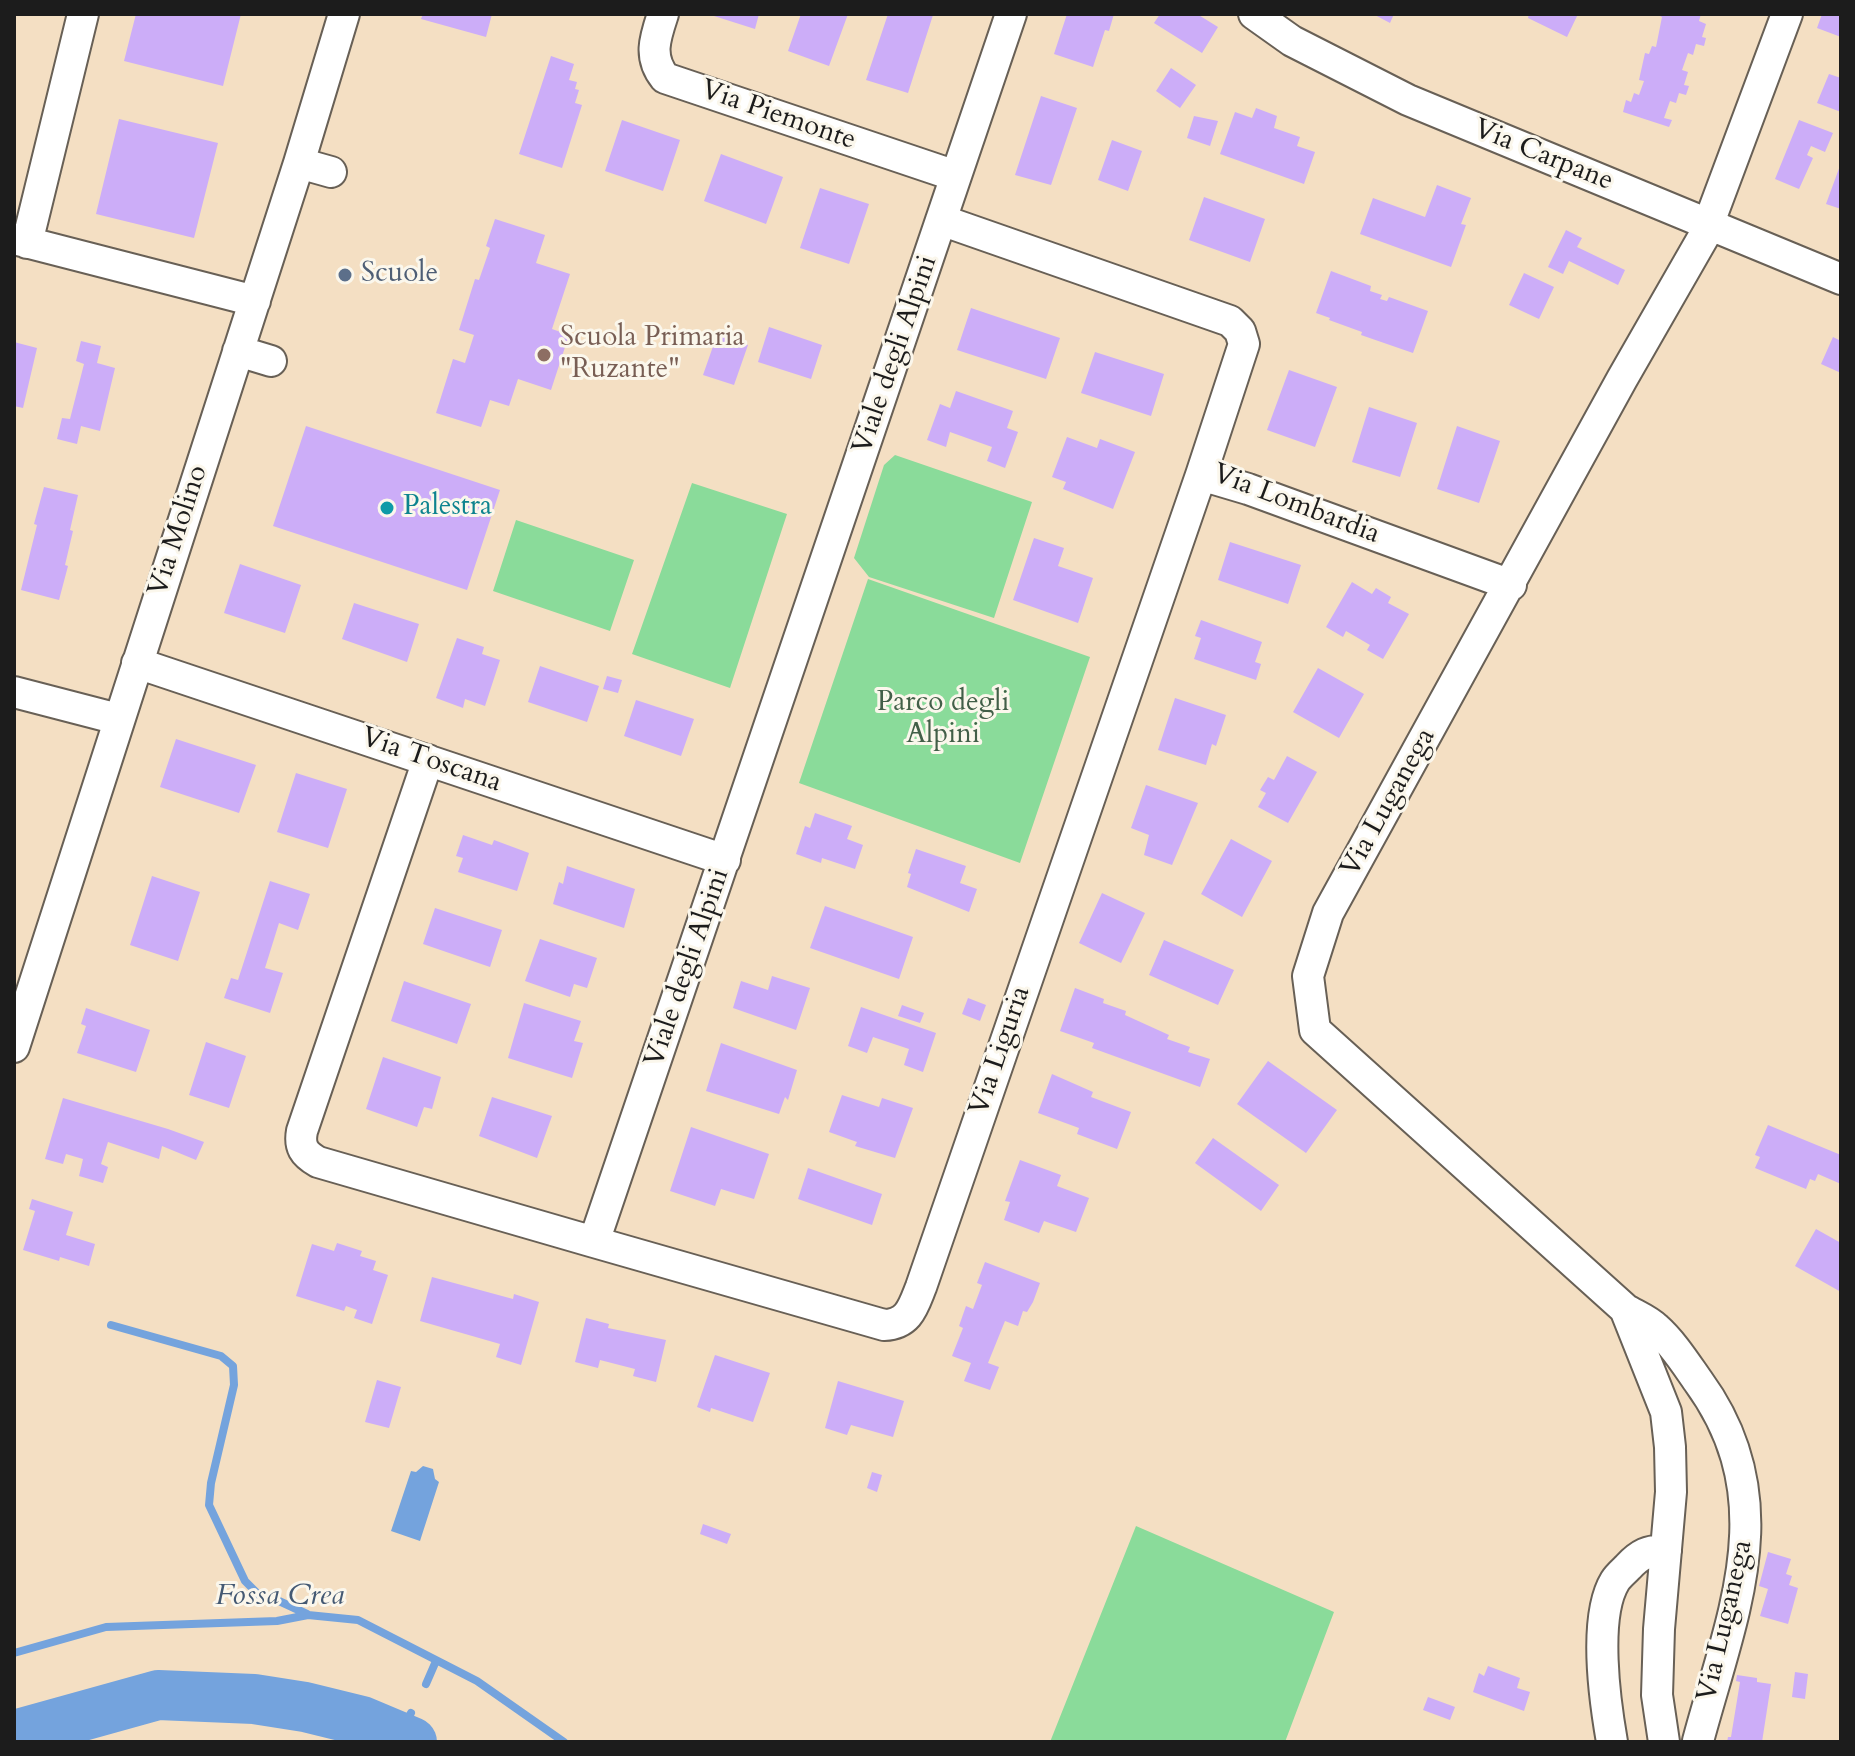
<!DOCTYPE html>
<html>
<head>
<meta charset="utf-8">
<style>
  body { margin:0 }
  #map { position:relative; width:1855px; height:1756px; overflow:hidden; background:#f4dfc3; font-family:Cardo,serif }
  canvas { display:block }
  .frame { position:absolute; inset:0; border:16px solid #1c1c1c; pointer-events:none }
</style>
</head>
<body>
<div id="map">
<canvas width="1855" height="1756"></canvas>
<div class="frame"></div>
</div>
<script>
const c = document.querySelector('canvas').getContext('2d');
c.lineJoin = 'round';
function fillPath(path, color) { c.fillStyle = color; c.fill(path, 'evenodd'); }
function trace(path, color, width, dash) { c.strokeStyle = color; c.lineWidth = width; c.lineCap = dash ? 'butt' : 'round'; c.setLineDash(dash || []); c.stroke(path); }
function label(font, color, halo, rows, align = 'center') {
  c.font = font + ' Cardo,serif'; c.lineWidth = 6; c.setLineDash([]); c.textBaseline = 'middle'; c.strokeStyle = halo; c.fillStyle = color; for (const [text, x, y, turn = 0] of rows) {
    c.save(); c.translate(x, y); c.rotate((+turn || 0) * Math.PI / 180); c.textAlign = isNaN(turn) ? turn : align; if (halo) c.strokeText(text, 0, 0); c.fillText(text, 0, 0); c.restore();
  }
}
fillPath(new Path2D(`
  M895,455L1032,502L994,618L869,577L854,558L884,465Z
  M692,483L787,514L730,688L632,654Z
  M516,520L634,560L610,631L493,591Z
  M868,579L1090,657L1020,863L799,783Z
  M1136,1526L1334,1612L1285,1742H1050Z`), '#8adb9a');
fillPath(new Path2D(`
  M423,1466L433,1469L435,1479L439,1482L420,1541L391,1531L411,1471L416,1472Z`), '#74a3dd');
trace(new Path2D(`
  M111,1325L221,1356L233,1366L234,1385L211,1483L209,1505L245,1581L260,1596L279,1601L307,1614
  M14,1653L106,1627L277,1621L308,1615L358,1620L477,1681L564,1742
  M426,1684L436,1661
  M399,1735L411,1713`), '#74a3dd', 8);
trace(new Path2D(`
  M14,1735L158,1695L254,1699L305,1707L362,1721L412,1742`), '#74a3dd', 50);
fillPath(new Path2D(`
  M136,14H241L223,86L124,61Z
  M423,14H492L486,37L421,19Z
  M715,14H759L755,29L714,16Z
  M801,14H848L829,66L788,51Z
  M888,14L933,15L908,93L866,80Z
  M1067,14H1114L1109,31L1105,30L1093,67L1054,54Z
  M1160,14H1197L1218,27L1202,53L1154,23Z
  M1373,14H1394L1390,23Z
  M1529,14H1578L1567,37L1528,18Z
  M1656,14H1701L1699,21L1706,24L1702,37L1706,38L1704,46L1696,44L1693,55L1688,53L1682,70L1688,72L1684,85L1689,86L1686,95L1679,93L1676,103L1670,101L1664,118L1672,120L1669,127L1623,112L1626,100L1631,102L1634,93L1639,95L1644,81L1639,80L1645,53L1649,54L1652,46L1656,47L1662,17Z
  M1822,14H1841V37L1817,28Z
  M551,56L574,64L569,80L577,82L575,89L579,90L575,103L582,105L562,168L519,154Z
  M1171,68L1196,85L1180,108L1156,91Z
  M1829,74L1841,78V112L1817,103Z
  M1041,96L1077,108L1051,185L1015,175Z
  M1256,108L1277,116L1274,128L1300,137L1297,146L1315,152L1304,184L1220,154L1235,112L1252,118Z
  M1194,116L1218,121L1210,146L1187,138Z
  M119,119L218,143L194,238L96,214Z
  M622,120L680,140L663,191L605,171Z
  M1799,120L1833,133L1825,152L1811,146L1807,155L1813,158L1799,189L1775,179Z
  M1112,140L1142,151L1128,191L1098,180Z
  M721,154L783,177L766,224L704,201Z
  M1841,163V209L1826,204Z
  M1437,185L1471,198L1461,224L1466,225L1451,267L1360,234L1373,198L1425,217Z
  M820,188L869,204L849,264L800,248Z
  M1204,197L1265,219L1250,262L1189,240Z
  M495,219L545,235L536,263L570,274L552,329L569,335L551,390L518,379L509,406L490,400L481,427L436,413L453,359L465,363L474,335L459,330L475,279L479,280L490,248L486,246Z
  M1566,230L1582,238L1577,247L1625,270L1618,285L1569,261L1563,274L1548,267Z
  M1331,271L1371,286L1370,291L1382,295L1380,299L1387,301L1389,297L1428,311L1413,353L1361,335L1362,332L1329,320L1330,318L1316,313Z
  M1524,273L1554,287L1539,319L1509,305Z
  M971,308L1060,338L1046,379L957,350Z
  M769,327L822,345L811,379L758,362Z
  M717,335L748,345L734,385L703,375Z
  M1833,337L1841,341V373L1821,364Z
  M81,341L101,346L97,363L115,368L100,431L81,426L77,444L57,439L62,418L70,419L84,364L76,361Z
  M14,342L37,348L23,408L14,406Z
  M1095,352L1164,374L1151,416L1081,393Z
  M1289,370L1337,387L1315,447L1267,430Z
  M956,391L1013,411L1007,428L1018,432L1005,468L987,461L992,447L950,432L946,447L927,440L940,404L950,408Z
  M1369,407L1417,423L1400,477L1352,462Z
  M306,426L500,490L467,590L273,526Z
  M1457,426L1500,441L1479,503L1437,489Z
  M1067,437L1097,448L1100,439L1135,452L1113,509L1063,489L1066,482L1052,477Z
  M44,487L78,495L70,530L73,531L65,565L68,566L59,600L21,590L37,525L34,524Z
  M1034,538L1064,548L1058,566L1093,578L1078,623L1013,600Z
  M1230,542L1301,565L1288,604L1218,580Z
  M240,564L301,585L285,633L224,613Z
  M1352,582L1372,594L1376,588L1391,597L1388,603L1409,614L1383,659L1367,650L1370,645L1346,631L1343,637L1326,627Z
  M354,603L419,624L407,662L342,639Z
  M1201,620L1262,642L1255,662L1261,664L1256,680L1194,659L1201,638L1195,636Z
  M457,638L484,647L482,654L500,660L485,706L465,699L463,708L436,698Z
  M540,666L599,686L587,722L528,702Z
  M1318,668L1364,694L1339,738L1293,712Z
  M607,676L622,680L618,693L603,689Z
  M1175,698L1226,715L1216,746L1212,744L1206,765L1158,750Z
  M636,700L694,719L681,756L624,736Z
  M176,739L256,765L239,813L160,787Z
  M1287,756L1317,772L1288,823L1258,807L1266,793L1260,790L1268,777L1274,780Z
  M296,773L347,789L328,848L277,832Z
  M1146,785L1198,803L1172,865L1144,855L1149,835L1131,828Z
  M815,813L852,826L847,839L863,845L855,869L822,858L821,863L796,854L805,826L810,828Z
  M463,835L492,845L494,840L529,853L517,891L458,872L463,858L456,856Z
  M1231,839L1272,861L1242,917L1201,894Z
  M916,849L966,866L960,883L977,889L969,912L907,887L911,874L908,873Z
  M567,866L635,889L624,928L553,904L559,882L563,884Z
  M152,876L200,892L178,961L130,945Z
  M270,881L310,894L298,930L279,923L265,968L283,973L270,1013L224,998L231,978L238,980Z
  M1102,893L1145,913L1121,963L1079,943Z
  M825,906L913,937L899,979L810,948Z
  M435,908L502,930L490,967L423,944Z
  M540,939L597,958L587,988L574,984L570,997L525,981Z
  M1164,940L1234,970L1218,1005L1149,975Z
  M772,976L810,988L796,1030L733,1008L741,981L768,990Z
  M404,981L471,1004L457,1044L391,1021Z
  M1075,988L1104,999L1103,1003L1126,1011L1125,1015L1169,1035L1167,1039L1190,1047L1188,1052L1210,1059L1200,1087L1092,1048L1094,1043L1060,1031Z
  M968,998L986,1005L980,1021L962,1014Z
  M524,1003L581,1021L574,1041L583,1043L572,1078L508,1058Z
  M902,1005L924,1013L920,1023L898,1016Z
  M861,1007L936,1033L923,1072L904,1065L909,1049L873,1037L867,1053L848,1046Z
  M86,1008L150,1030L136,1072L77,1053L86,1026L81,1024Z
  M206,1042L246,1056L229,1108L189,1095Z
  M721,1043L797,1070L788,1100L785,1097L779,1114L706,1091Z
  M383,1057L441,1077L432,1109L424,1107L417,1127L366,1109Z
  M1268,1061L1337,1110L1306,1153L1237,1104Z
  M1052,1074L1093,1092L1091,1097L1131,1112L1117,1149L1077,1134L1079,1128L1038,1113Z
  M842,1095L879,1107L882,1098L913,1108L895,1158L855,1146L857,1142L829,1132Z
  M492,1097L552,1116L537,1158L479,1136Z
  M63,1098L168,1129L204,1142L196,1160L162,1146L159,1159L108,1142L101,1164L108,1167L103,1183L79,1176L83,1159L66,1154L63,1164L45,1159Z
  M1768,1125L1841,1155V1184L1818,1174L1815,1181L1810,1179L1806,1189L1755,1168L1760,1157L1755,1155Z
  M691,1127L769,1154L754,1199L721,1189L715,1206L670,1191Z
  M1213,1138L1279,1185L1261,1211L1195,1163Z
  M1020,1160L1061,1175L1057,1186L1089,1198L1076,1232L1044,1221L1039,1233L1004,1220L1010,1202L1005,1201Z
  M808,1168L882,1194L872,1225L798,1199Z
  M32,1199L73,1212L66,1235L95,1244L89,1266L60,1257L59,1261L23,1250L35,1211L29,1209Z
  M1816,1229L1841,1243V1292L1795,1266Z
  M337,1243L362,1251L360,1256L376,1261L373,1270L388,1275L372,1324L354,1318L357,1310L346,1306L344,1311L296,1296L312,1244L334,1251Z
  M985,1262L1040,1283L1033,1302L1027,1312L1023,1311L1018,1326L1005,1321L988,1363L999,1367L990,1390L964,1381L971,1363L952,1356L963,1328L959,1326L966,1306L973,1309L982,1285L977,1283Z
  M432,1277L513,1299L514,1294L539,1302L521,1365L496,1357L500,1344L420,1321Z
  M586,1318L609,1324L608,1328L666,1340L656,1382L633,1376L635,1369L600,1360L598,1368L575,1362Z
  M715,1355L770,1373L753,1422L711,1408L710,1412L697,1407Z
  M377,1380L401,1387L389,1428L365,1422Z
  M838,1381L904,1401L893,1437L851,1425L847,1435L825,1428Z
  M872,1472L882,1475L877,1492L867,1488Z
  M703,1524L731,1534L727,1544L700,1534Z
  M1768,1552L1791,1559L1786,1574L1792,1576L1789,1585L1798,1588L1788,1624L1760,1616L1768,1589L1759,1586Z
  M1488,1666L1520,1678L1517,1688L1530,1692L1524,1711L1473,1692L1479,1673L1484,1676Z
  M1795,1672L1808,1674L1805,1699L1792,1697Z
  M1737,1675L1757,1678V1682L1771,1684L1762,1742H1727L1728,1737H1731L1740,1682L1736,1681Z
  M1428,1697L1455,1707L1450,1720L1423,1710Z`), '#ccadf8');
const minor = new Path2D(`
  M663,14C655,38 648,57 665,78L956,176
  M1254,14L1292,41L1408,100L1841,279
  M299,163L331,172
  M941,220L1230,321L1240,331L1244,344L1201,475L1248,489L1511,585
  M14,239L255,301
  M27,243L83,14
  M238,351L271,361
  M137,663L725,860
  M14,692L118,719
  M428,760L302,1131C299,1147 304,1154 318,1162L594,1242L1011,14
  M14,1047L299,163L344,14
  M594,1242L884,1325C909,1324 913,1307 921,1287L1201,475
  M1625,1309C1635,1315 1648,1320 1656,1328C1672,1342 1686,1364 1698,1381C1785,1500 1732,1614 1698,1741
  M1612,1742C1605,1702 1593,1617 1615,1581C1618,1576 1624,1571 1628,1567C1639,1555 1649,1549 1666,1551
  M1664,1742L1657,1695L1659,1629L1671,1492L1670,1447L1666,1412L1625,1309L1315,1030L1308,976L1328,913L1622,379L1704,236L1787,14`);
trace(minor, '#686056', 34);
trace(minor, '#fff', 30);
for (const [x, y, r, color] of [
  [345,275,8,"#5c6f8a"],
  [544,355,8,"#8d6e63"],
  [387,508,8,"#0f9aa8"]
]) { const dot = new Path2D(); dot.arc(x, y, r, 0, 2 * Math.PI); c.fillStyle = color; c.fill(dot); trace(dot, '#fbf7ec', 3); }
label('28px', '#1c1c1c', '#fbf7ec', [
  ["Via Piemonte",778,116,19],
  ["Via Carpane",1543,156,22],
  ["Viale degli Alpini",896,355,-71],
  ["Via Lombardia",1296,505,21],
  ["Via Molino",179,531,-72],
  ["Via Toscana",431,761,19],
  ["Via Luganega",1389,803,-61],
  ["Viale degli Alpini",688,968,-71],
  ["Via Liguria",1001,1051,-71],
  ["Via Luganega",1726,1621,-77]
]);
label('28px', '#4e5e75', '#fbf7ec', [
  ["Scuole",361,275]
], 'left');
label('28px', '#785e54', '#fbf7ec', [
  ["Scuola Primaria",560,339],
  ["\"Ruzante\"",560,371]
], 'left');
label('28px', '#0d838f', '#fbf7ec', [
  ["Palestra",403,508]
], 'left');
label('28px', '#425f48', '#fbf7ec', [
  ["Parco degli",943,704],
  ["Alpini",943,736]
]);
label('italic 30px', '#445973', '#fbf7ec', [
  ["Fossa Crea",280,1597]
]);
</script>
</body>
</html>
